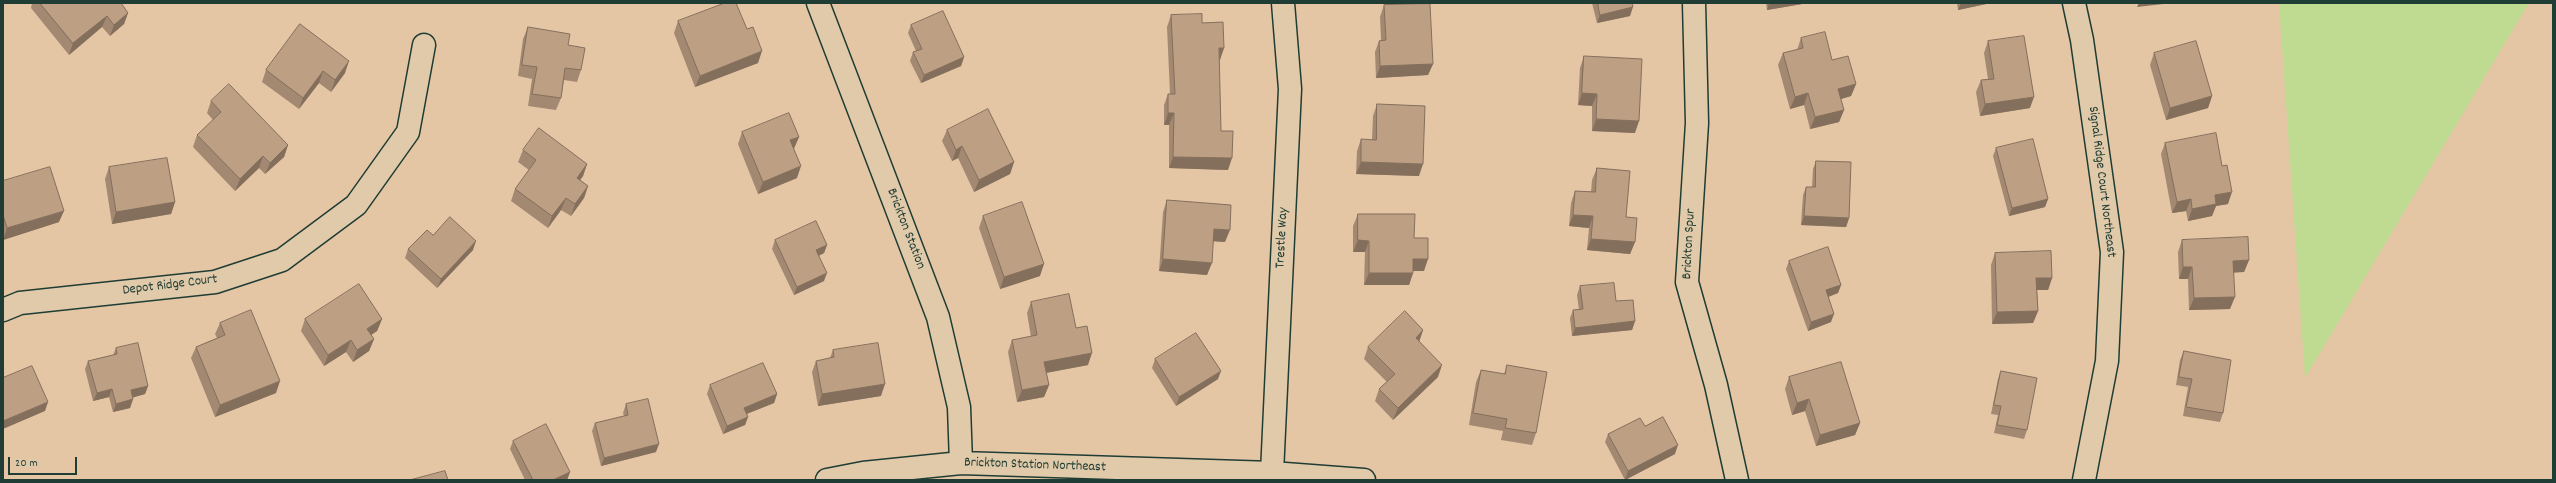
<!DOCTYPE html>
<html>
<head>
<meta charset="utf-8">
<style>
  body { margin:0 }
  #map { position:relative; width:2556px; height:483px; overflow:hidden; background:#e4c6a5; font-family:Dekko,sans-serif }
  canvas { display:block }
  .frame { position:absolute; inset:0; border:4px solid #1f3d34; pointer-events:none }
  .scale { position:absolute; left:8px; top:457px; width:69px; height:18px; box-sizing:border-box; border:2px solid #1f3d34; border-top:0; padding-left:5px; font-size:12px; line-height:14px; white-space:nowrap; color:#1f3d34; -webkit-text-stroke:3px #e1caaa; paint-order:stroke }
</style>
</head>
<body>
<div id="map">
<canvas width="2556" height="483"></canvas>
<div class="frame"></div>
<div class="scale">20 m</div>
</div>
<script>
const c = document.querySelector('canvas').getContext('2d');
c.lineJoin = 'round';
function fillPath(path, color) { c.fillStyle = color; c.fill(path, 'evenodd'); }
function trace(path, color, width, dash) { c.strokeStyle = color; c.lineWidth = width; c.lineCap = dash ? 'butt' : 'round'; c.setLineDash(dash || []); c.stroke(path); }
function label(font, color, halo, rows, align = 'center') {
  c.font = font + ' Dekko,sans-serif'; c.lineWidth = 3; c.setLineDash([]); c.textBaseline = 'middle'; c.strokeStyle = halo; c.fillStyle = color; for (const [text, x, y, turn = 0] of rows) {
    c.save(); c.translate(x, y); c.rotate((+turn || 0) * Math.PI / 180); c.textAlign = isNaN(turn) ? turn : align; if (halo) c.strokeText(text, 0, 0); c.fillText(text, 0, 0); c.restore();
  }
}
fillPath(new Path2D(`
  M2279,3H2529L2305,378Z`), '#bfdb92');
const minor = new Path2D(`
  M818,3L938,317L959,407L961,463
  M1694,3L1697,123L1687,282L1716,385L1737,480
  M2074,3L2082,40L2112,252L2107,361L2084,480
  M3,310L20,303L215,282L282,260L356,205L408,132L424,45
  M1272,473L1290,89L1283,3
  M827,480L863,473L961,463L1272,473L1364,480`);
trace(minor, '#1f3d34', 25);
trace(minor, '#e1caaa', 22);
fillPath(new Path2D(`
  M32,3H121L128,13L124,24L110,36L102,27L69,55L31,8Z
  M1592,3H1632L1630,16L1597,23Z
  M1766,3H1808L1767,10Z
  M1957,3H1991L1958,10Z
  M1384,5L1433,64L1428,75L1376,78L1375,52L1379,41L1381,40L1380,17Z
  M1171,15L1202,23L1224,48L1219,60L1221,131L1228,170L1169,168V125H1164V105L1168,94H1170L1167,27Z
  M678,21L758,63L695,87L674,33Z
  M300,24L345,73L331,92L319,83L299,109L262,82L266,70Z
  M911,25L964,57L961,66L921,83L910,61L913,52L916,51L908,33Z
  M528,27L568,45L581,70L577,82L564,80L561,98L556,110L528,106L532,79L518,76L523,39Z
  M1801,38L1832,60L1856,84L1851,96L1841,99L1844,110L1839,122L1810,129L1804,105L1790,109L1778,65L1783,53L1797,50Z
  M1988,41L2030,108L1980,116L1976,92L1981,80L1988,79L1984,53Z
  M2154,53L2212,96L2208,108L2166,120L2150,65Z
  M1584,56L1635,133L1592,131V106L1578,105L1580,68Z
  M211,101L288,145L284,157L265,174L259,168L235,191L193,147L197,135L213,120L207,113Z
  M1377,104L1419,176L1356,174L1357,151L1361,139L1372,140L1373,116Z
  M947,130L1014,162L1010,174L974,192L958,158L952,161L942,141Z
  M742,132L799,137L794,149L797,178L758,194L738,144Z
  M2165,143L2228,204L2216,206L2212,216L2188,221L2186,211L2172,213L2161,154Z
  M1996,148L2048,199L2045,207L2009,216L1993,156Z
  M523,150L587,164L583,176L580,180L588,186L584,198L571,216L561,210L548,228L511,201L515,189L529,170L518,162Z
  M1816,161L1849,218L1846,227L1801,225L1803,195L1806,187H1812L1813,169Z
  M109,167L175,202L171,214L112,224L105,179Z
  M1597,168L1626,217L1635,242L1630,254L1587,250L1589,228L1569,226L1571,203L1575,191L1591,192L1592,180Z
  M3,181L59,222L3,240Z
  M1167,200L1225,242L1213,241L1207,275L1159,271L1163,212Z
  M1358,214L1414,238L1424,271H1413V273L1409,285H1364L1365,252H1353V226Z
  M983,216L1040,276L1000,289L979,228Z
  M433,235L473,250L437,288L405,258L408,249Z
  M775,240L827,245L824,253L819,256L824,281L794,295L772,249Z
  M2182,240L2249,260L2244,272H2234L2230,309L2189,310L2188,279H2179L2178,252Z
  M1995,253L2052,278L2048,290H2037L2038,311L2033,323L1992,324L1991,265Z
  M1789,261L1841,285L1838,293L1828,297L1831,322L1808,331L1786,269Z
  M1580,286L1616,301L1635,321L1632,330L1572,336L1570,318L1573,310H1579L1577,295Z
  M1031,302L1076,328L1088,365L1046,373L1049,385L1044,397L1017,402L1008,352L1012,340L1031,337L1027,313Z
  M305,319H382L377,331L371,335L374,339L369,351L353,362L346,352L324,366L301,331Z
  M220,323L276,393L215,417L191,358L196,347L217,338L215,334Z
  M1423,330L1419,342L1438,377L1393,420L1375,401L1379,389L1387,382L1364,359L1368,347Z
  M116,348L148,386L145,394L133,397V399L130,408L113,412L109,397L93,401L85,369L88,361L113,355Z
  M833,350L881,396L818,406L812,372L816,361L830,358Z
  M2184,351L2223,413L2220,422L2183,416L2188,387L2176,385L2180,360Z
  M1155,359L1218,379L1176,406L1152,368Z
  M1507,365L1536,433L1532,445L1501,440L1503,431L1469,425L1476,382L1481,370L1504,374Z
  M2001,371L2027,430L2024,439L1994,433L1998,415L1991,414L1998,379Z
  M1789,377L1860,423L1855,435L1816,446L1805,411L1792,415L1785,389Z
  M710,385L777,394L774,403L747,414L748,417L745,425L723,434L707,394Z
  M626,404L656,452L601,466L592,431L595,423L624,416L623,413Z
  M1645,426L1675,454L1625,480L1605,442L1608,434Z
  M513,441L570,472L567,480H525L510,449Z`), '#a38972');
fillPath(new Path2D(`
  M1769,3H1808L1767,10Z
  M1961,3H1991L1958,10Z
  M2139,3H2172L2137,7Z
  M1633,7L1630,16L1597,23L1600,15Z
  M128,13L124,24L110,36L114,25Z
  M107,16L102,27L69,55L73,43Z
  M1219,48H1224L1220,60H1215Z
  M762,51L758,63L695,87L700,76Z
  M964,57L961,66L921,83L924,75Z
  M349,61L345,73L331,92L335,80Z
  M1433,64L1428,75L1376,78L1380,66Z
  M323,71L319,83L299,109L303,98Z
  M1856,84L1851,96L1834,101L1838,89Z
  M1582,93L1597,94L1592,106L1578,105Z
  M1808,93L1804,105L1790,109L1795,97Z
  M2212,96L2208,108L2166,120L2170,108Z
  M2034,97L2030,108L1980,116L1985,104Z
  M1844,110L1839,122L1810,129L1815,117Z
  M1168,113H1174L1169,125H1164Z
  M1596,119L1639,121L1635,133L1592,131Z
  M799,137L794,148L786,152L790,140Z
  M288,145L284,157L265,174L270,163Z
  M962,146L958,158L952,161L956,150Z
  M263,156L259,168L235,191L240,179Z
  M1173,157L1232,158L1228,170L1169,168Z
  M1014,162L1010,174L974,192L979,180Z
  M1361,162L1423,164L1419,176L1356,174Z
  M587,164L583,176L573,190L577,178Z
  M801,166L797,178L758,194L763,182Z
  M588,186L584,198L571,216L575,204Z
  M2232,192L2228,204L2216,206L2212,216L2188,221L2192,209L2215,195Z
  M566,198L561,210L548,228L552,216Z
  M2048,199L2045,207L2009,216L2012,208Z
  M2191,199L2186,211L2172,213L2177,202Z
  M175,202L171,214L112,224L116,212Z
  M64,211L59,222L3,240L7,228Z
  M1573,215L1593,216L1589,228L1569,226Z
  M1804,216L1849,218L1846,227L1801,225Z
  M1214,229L1230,230L1225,242L1210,241Z
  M1591,239L1635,242L1630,254L1587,250Z
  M1358,240L1369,241L1365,252H1353Z
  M476,241L473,250L437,288L441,279Z
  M827,245L824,253L813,258L816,250Z
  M1163,259L1212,263L1207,275L1159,271Z
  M1413,259H1428L1424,271H1409Z
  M2249,260L2244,272L2229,273L2233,261Z
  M1044,264L1040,276L1000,289L1004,277Z
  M2183,267H2192L2188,279H2179Z
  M827,273L824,281L794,295L797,287Z
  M1369,273H1413L1409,285H1364Z
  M2036,278H2052L2048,290H2032Z
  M1841,285L1838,293L1823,299L1826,290Z
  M2235,297L2230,309L2189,310L2194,298Z
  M2038,311L2033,323L1992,324L1997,312Z
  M1834,314L1831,322L1808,331L1811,322Z
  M382,319L377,331L362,341L367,329Z
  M1635,321L1632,330L1572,336L1575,328Z
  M1423,330L1419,342L1416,338Z
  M374,339L369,351L353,362L357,350Z
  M351,340L346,352L324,366L328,355Z
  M1092,353L1088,365L1040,374L1044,362Z
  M1442,365L1438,377L1393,420L1398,408Z
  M1221,371L1218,379L1176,406L1179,397Z
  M280,381L276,393L215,417L220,405Z
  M885,384L881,396L818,406L822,394Z
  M1049,385L1044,397L1017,402L1022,390Z
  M148,386L145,394L128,399L131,390Z
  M112,389L109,397L93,401L97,393Z
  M777,394L774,403L741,416L744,408Z
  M133,399L130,408L113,412L116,404Z
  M1809,399L1805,411L1792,415L1797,403Z
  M48,402L45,411L3,429V421Z
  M748,417L745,425L723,434L727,426Z
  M1860,423L1855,435L1816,446L1820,435Z
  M659,444L656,452L601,466L604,458Z
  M1678,445L1675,454L1625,480L1628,471Z
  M570,472L567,480H553Z`), '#846f5c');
const building = new Path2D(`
  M40,3H121L128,13L114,25L107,16L73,43Z
  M725,3H736L747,29L753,27L762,51L700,76L678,21Z
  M1598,3H1632L1633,7L1600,15Z
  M1430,4L1433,64L1380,66L1379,41L1386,40L1384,5Z
  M943,11L964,57L924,75L913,52L922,49L911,25Z
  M1202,14V23L1223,22L1224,48H1219L1221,131H1233L1232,158L1173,157L1174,113H1168V94H1175L1171,15Z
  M300,24L349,61L335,80L323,71L303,98L266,70Z
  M528,27L570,34L568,45L585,48L581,70L565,68L561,98L532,94L537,67L522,65Z
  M1825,32L1832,60L1848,56L1856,84L1838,89L1844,110L1815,117L1808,93L1795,97L1783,53L1803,48L1801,38Z
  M2024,36L2034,97L1985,104L1981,80L1994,79L1988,41Z
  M2196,41L2212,96L2170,108L2154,53Z
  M1584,56L1642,59L1639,121L1596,119L1597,94L1582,93Z
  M229,84L288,145L270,163L263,156L240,179L197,135L221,112L211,101Z
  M1377,104L1425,106L1423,164L1361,162V139L1376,140Z
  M988,109L1014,162L979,180L962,146L956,150L947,130Z
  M789,113L799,137L790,140L801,166L763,182L742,132Z
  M539,128L587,164L577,178L588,186L575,204L566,198L552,216L515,189L536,160L523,150Z
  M2216,133L2222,166L2227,165L2232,192L2215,195L2216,204L2192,209L2191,199L2177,202L2165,143Z
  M2033,139L2048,199L2012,208L1996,148Z
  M167,158L175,202L116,212L109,167Z
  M1816,161L1851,162L1849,218L1804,216L1806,187H1815Z
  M50,167L64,211L7,228L3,215V181Z
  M1597,168L1630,171L1626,217L1637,218L1635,242L1591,239L1593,216L1573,215L1575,191L1595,192Z
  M1167,200L1231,205L1230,230L1214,229L1212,263L1163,259Z
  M1022,202L1044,264L1004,277L983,216Z
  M1358,214H1415L1414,238H1428V259H1413V273H1369V241L1358,240Z
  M450,217L476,241L441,279L408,249L427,230L433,235Z
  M816,221L827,245L816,250L827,273L797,287L775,240Z
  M2248,237L2249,260L2233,261L2235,297L2194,298L2192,267H2183L2182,240Z
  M1828,247L1841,285L1826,290L1834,314L1811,322L1789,261Z
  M2051,251L2052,278H2036L2038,311L1997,312L1995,253Z
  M1614,283L1616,301L1633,300L1635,321L1575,328L1573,310L1583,309L1580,286Z
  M359,284L382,319L367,329L374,339L357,350L351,340L328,355L305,319Z
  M1069,294L1076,328L1087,326L1092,353L1044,362L1049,385L1022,390L1012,340L1037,335L1031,302Z
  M251,310L280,381L220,405L196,347L225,335L220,323Z
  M1405,311L1423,330L1416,338L1442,365L1398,408L1379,389L1395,374L1368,347Z
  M1196,333L1221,371L1179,397L1155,359Z
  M138,343L148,386L131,390L133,399L116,404L112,389L97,393L88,361L117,354L116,348Z
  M878,343L885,384L822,394L816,361L834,357L833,350Z
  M2184,351L2231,360L2223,413L2186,407L2192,379L2179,377Z
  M1841,362L1860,423L1820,435L1809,399L1797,403L1789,377Z
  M763,363L777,394L744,408L748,417L727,426L710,385Z
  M1507,365L1547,372L1536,433L1505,428L1507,419L1473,413L1481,370L1505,374Z
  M32,366L48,402L3,421V378Z
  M2001,371L2037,378L2027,430L1997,425L2001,406L1994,405Z
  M648,399L659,444L604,458L595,423L628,415L626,404Z
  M1663,417L1678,445L1628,471L1608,434L1640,418L1645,426Z
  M546,424L570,472L553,480H533L513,441Z
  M445,471L448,480H410Z`);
fillPath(building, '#bd9f84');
trace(building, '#846f5c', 1);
label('14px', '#1f3d34', '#e1caaa', [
  ["Signal Ridge Court Northeast",2101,182,83],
  ["Brickton Station",905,229,69],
  ["Trestle Way",1283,238,-87],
  ["Brickton Spur",1690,244,-87],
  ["Depot Ridge Court",170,286,-7],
  ["Brickton Station Northeast",1035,466,2]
]);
</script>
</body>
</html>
